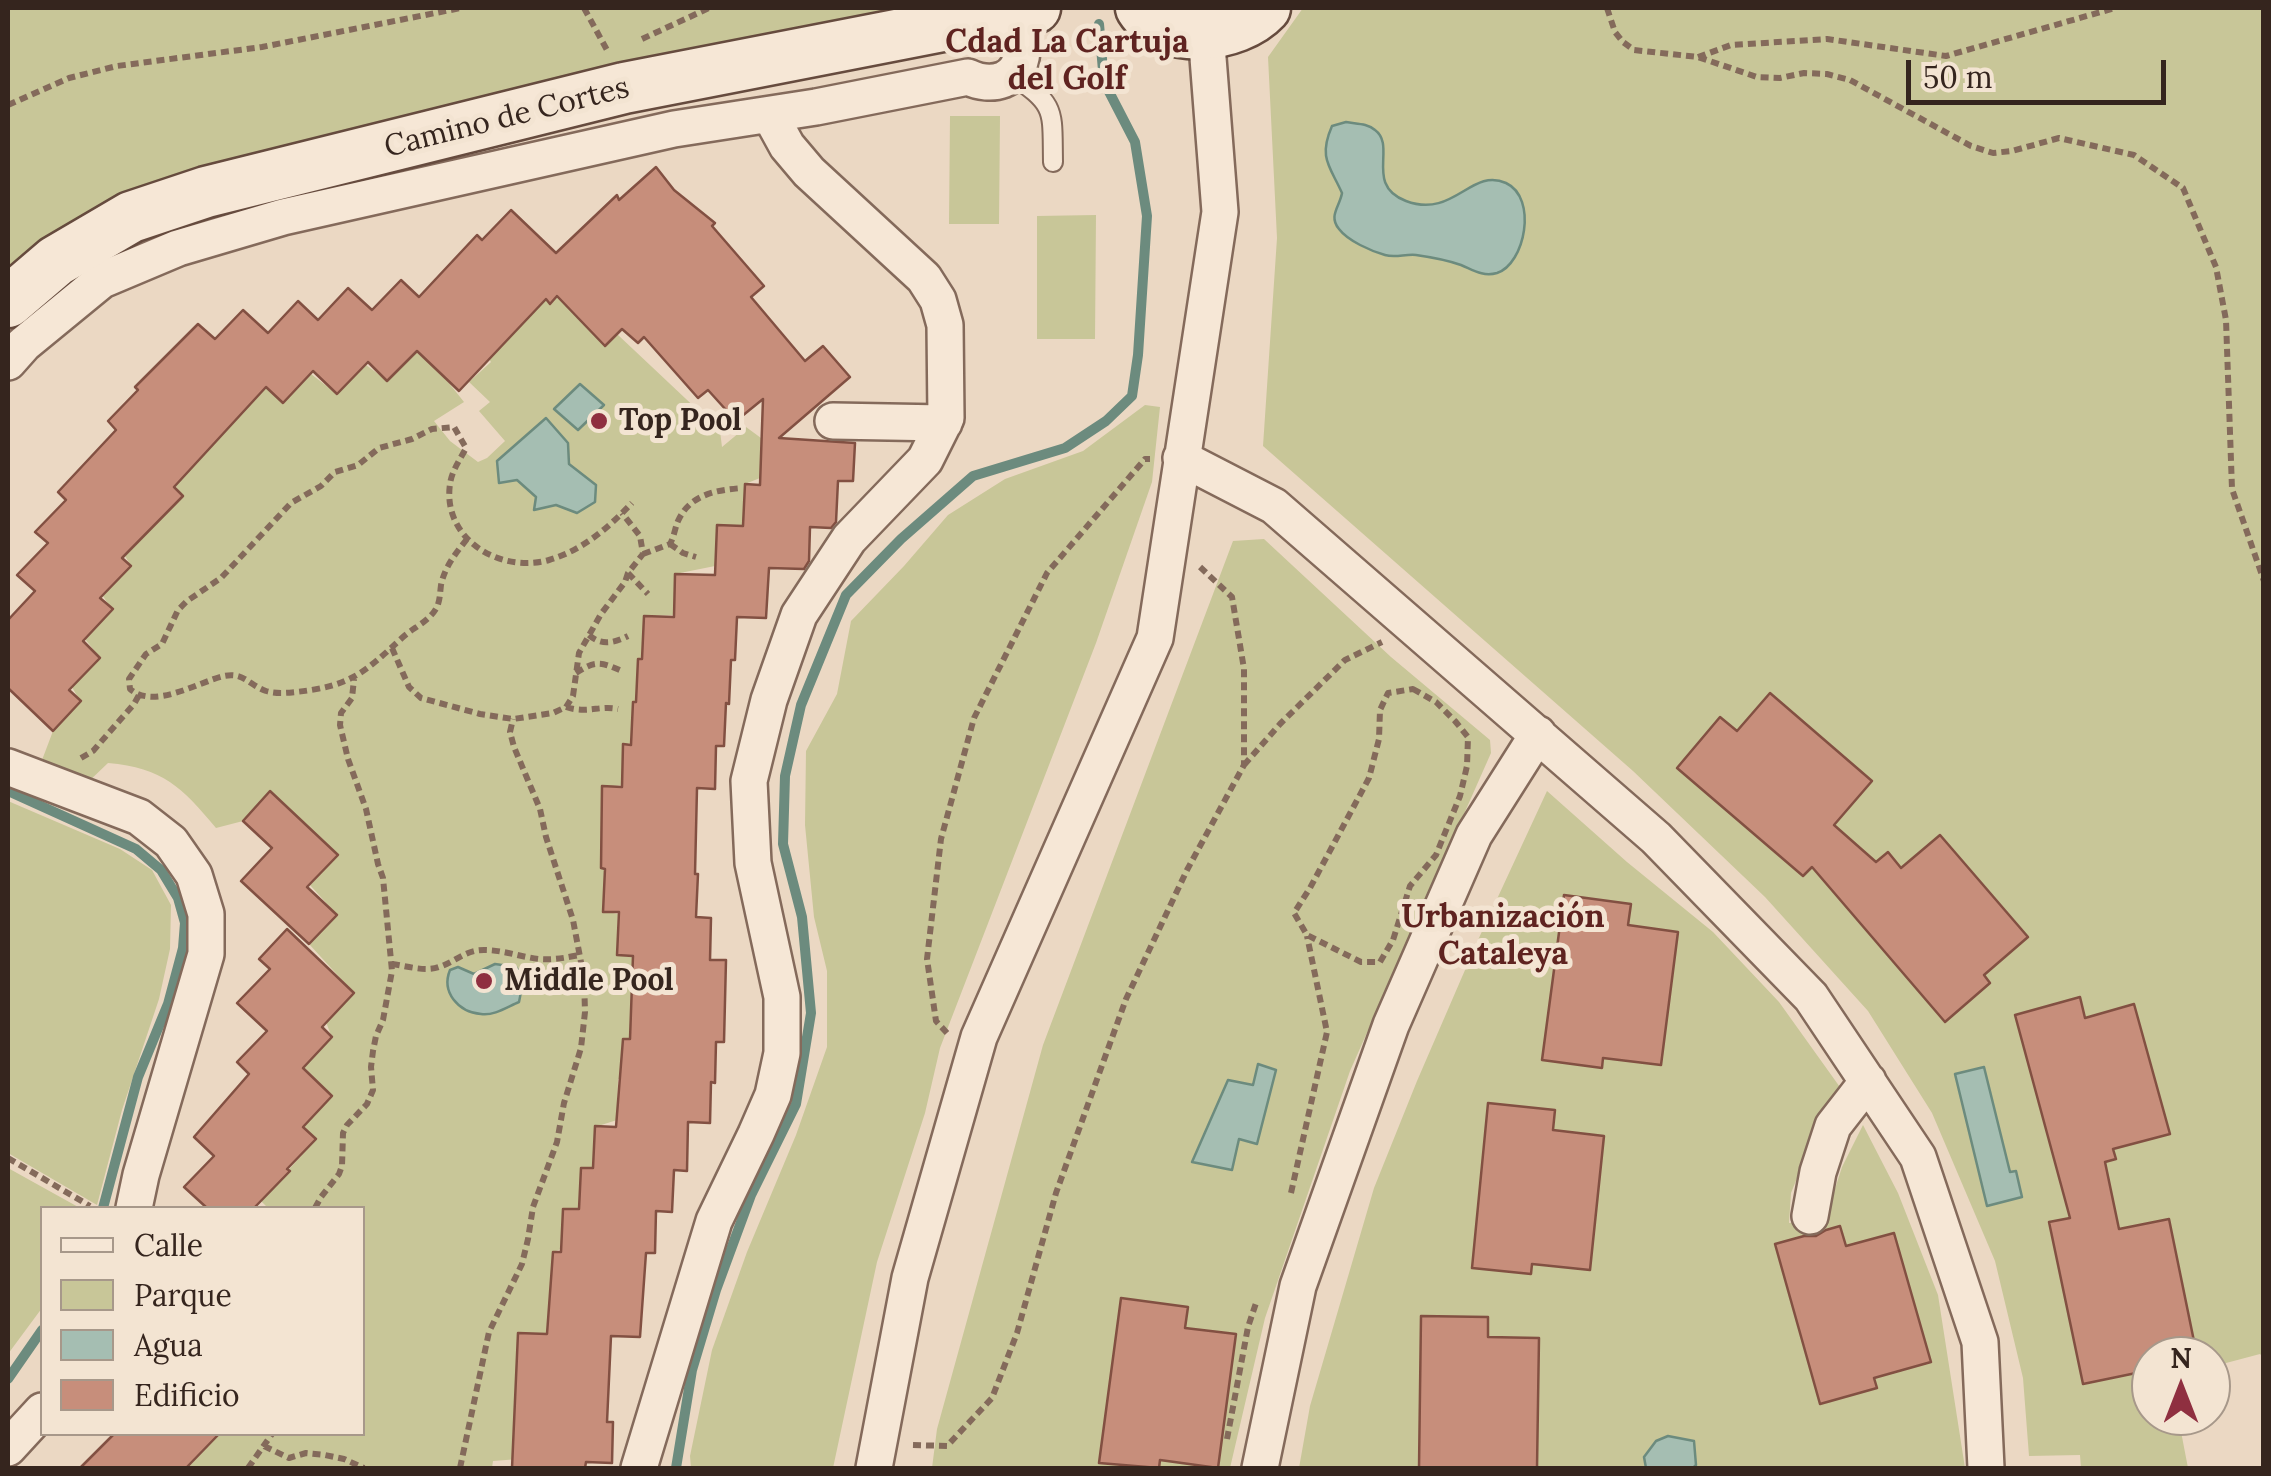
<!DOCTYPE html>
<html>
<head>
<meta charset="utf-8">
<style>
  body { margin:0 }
  #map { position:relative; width:2271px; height:1476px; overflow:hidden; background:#ebd8c3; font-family:Lora,serif }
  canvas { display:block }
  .frame { position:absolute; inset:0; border:10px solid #35251e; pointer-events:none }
  .legend { position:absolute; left:40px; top:1206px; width:325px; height:230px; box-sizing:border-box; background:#f3e4d2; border:2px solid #a7988a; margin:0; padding:12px 18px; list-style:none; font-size:30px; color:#35251e }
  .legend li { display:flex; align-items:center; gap:20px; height:50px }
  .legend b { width:50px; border:2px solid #a7988a }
  .north { position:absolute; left:2131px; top:1336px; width:100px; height:100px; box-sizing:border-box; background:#f3e4d2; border:2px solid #a7988a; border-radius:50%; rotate:0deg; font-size:28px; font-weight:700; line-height:40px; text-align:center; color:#35251e }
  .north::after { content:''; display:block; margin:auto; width:35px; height:45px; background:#8f2f40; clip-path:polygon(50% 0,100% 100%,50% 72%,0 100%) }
  .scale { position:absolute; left:1906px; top:60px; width:260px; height:45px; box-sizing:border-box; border:5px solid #35251e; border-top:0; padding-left:12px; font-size:30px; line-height:35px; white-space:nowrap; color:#35251e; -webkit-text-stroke:8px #f3e4d2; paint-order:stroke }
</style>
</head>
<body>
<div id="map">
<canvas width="2271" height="1476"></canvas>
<div class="frame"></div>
<ul class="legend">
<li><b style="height:12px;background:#f6e7d6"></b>Calle</li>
<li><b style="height:28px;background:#c8c698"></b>Parque</li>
<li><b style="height:28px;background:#a5beb2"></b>Agua</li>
<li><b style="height:28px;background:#c78e7b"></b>Edificio</li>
</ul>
<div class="north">N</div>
<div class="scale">50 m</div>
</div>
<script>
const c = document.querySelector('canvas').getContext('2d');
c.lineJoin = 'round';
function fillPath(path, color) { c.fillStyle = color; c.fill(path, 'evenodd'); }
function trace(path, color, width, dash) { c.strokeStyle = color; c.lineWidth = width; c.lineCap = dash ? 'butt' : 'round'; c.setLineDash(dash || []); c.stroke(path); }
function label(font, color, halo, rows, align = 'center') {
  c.font = font + ' Lora,serif'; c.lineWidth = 10; c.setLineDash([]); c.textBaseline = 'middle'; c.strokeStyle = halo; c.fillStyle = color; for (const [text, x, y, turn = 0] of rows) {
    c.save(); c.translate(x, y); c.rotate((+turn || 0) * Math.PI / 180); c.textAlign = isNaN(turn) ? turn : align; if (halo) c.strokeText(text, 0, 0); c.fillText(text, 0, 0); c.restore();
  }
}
fillPath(new Path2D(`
  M8,8H962L142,196L8,286Z
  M1303,8H2263V1357L2260,1354L2211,1367V1356H2151V1416H2178L2188,1468H2081L2080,1455L2029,1456L2023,1378L1995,1261L1932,1113L1868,1011L1765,897L1633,771L1263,446L1277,238L1268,57Z
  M950,116H1000L999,224H949Z
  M1096,215L1095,339H1037V216Z
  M573,279L569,309L605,346L617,334L720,431L722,447L746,427L761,438L760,478L745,484L743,525L717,526L715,566L675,574L674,615L644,616L642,656L638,660L637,700L633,702L631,743L623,745L622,785L602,787L601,868L605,871L603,911L618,914L617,955L633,957L631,1039H623L622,1079H618L617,1120L595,1127L593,1167L581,1168L580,1209H563L561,1249L553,1252L547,1333L518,1334L514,1415L520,1418L519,1459L493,1461L492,1468H178L193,1452L201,1453L219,1434H362V1208H268L261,1201L316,1139L304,1126L332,1096L304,1067L332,1038L326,1022L354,993L309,944L337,915L310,885L338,855L271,791L243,821L216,828C182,787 163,768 108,763L85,785L39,768L53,731L80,701L72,687L100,658L85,639L112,610L103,596L131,566L125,556L182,496L175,485L203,456V451L266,388L283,403L311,374L337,394L366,365L388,381L416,352L441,373L464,402L434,421L450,441L478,462L487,458L505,441L479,411L490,402L469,382L491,362L489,359L545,300L551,303Z
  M1145,405L1160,407L1152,482L1096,643L940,1048L925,1113L877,1262L833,1468H691L690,1456L712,1350L747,1252L796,1135L827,1047V971L814,917L805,825L806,751L837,694L851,621L904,566L948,515L1005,479L1083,451Z
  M1264,539L1391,657L1490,740L1491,753L1350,1071L1265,1318L1230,1468H932L937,1429L1043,1045L1233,541Z
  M1547,791L1627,862L1713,932L1779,1002L1842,1090L1822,1116L1791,1193L1789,1223L1826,1217L1842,1167L1863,1125L1898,1193L1938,1295L1965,1468H1299L1310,1406L1374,1188L1417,1081L1478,940Z
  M8,801L120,849L152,870L171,905L170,949L159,999L122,1110L97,1205L8,1153Z
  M8,1168L80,1208H42V1308L8,1354Z`), '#c8c698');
const water = new Path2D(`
  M1346,122C1356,124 1367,123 1375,130C1397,146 1364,185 1406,201C1454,219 1471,167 1506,183C1538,198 1525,264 1497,273C1483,277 1473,270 1461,265C1447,260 1430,257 1416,255C1405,254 1395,258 1385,255C1371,251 1348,241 1339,229C1328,216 1340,206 1342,193C1330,166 1318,158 1332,126Z
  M580,384L604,405L578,430L554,409Z
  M546,418L568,443L569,464L596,485L595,502L577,513L556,505L534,510L536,497L517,480L499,483L497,461Z
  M495,964L516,967C524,979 522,988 519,1002C507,1007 494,1016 481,1014C458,1012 441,992 450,970L458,967L474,974Z
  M1258,1064L1276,1070L1257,1144L1239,1139L1232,1170L1192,1162L1228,1080L1253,1085Z
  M1984,1067L2010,1172L2016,1171L2022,1197L1987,1206L1955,1074Z
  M1668,1436L1694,1441L1696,1465L1693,1468H1646L1644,1457L1656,1441Z`);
fillPath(water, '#a5beb2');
trace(water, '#6c8b7e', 2.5);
trace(new Path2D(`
  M8,791L136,849L161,870L178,898L185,923L183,948L168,1004L138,1077L103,1208
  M8,1379L42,1330
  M676,1468L692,1370L716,1290L751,1195L796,1104L811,1013L802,917L783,844L785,776L801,705L846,595L901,539L973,476L1065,448L1106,421L1132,396L1138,355L1147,216L1135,142L1104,82L1099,24`), '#6c8b7e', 10);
const building = new Path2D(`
  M656,167L674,190L715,223L712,226L764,286L751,297L805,361L823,346L850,377L779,438L855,443L853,481H838L836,522L831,528L810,527L809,561L804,569L769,568L766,618L737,617L735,660H731L729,704L726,703L724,746H716L715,789L697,788L695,874H698L696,917L711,918L710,960H726L724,1042H716L715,1083L711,1082L710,1123L688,1122L687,1171L674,1170L672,1212L656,1211L655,1253H646L640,1337L611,1336L607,1422H613L612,1463L586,1462L585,1468H512L518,1333L547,1334L553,1252H561L563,1209H579L581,1168H593L595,1126L616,1127L623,1039H630L633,956L617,955L619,912H603L605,869L601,868L602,786L622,787L623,744L631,745L633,702H636L638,659H642L644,616L674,617L675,574L715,575L717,525L743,526L745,484L760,485L763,399L736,421L708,390L698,398L644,337L638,343L622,329L605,346L557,296L550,304L546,299L459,391L417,351L387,381L368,362L337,394L313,371L283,403L266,387L174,487L183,496L122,558L131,566L100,598L113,609L83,641L100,658L69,690L81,701L53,731L8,688V620L35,591L17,575L48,543L35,532L66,500L58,492L116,430L108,421L138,390L135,387L198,324L215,339L243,310L268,333L298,301L318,320L348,288L372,310L401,280L419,297L477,235L482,240L511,210L556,253L617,195L619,200Z
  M1770,693L1872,781L1834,825L1876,862L1888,852L1901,868L1940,835L2028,937L1984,975L1990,983L1945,1022L1812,867L1803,876L1677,768L1720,717L1737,731Z
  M270,791L338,855L307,887L337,915L309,944L241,881L272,848L243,821Z
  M1564,895L1631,904L1628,925L1678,932L1661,1065L1603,1058L1602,1068L1542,1060Z
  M287,929L354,993L322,1027L332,1037L303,1068L332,1096L303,1127L316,1139L287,1169L290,1171L254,1208H207L184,1187L214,1156L194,1137L249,1074L237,1062L267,1031L237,1003L270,969L259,959Z
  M2080,997L2085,1018L2134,1004L2170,1134L2113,1149L2116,1159L2105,1162L2119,1229L2169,1219L2196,1351L2170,1356H2151V1360L2139,1363L2141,1372L2083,1384L2049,1222L2070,1218L2015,1015Z
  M1488,1103L1555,1110L1553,1130L1604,1136L1590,1270L1532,1264L1531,1274L1472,1268Z
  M1840,1226L1846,1246L1894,1233L1931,1362L1874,1378L1877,1388L1820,1404L1775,1244L1804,1236H1816L1826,1230Z
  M1121,1298L1188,1307L1185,1328L1236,1334L1218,1468L1160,1460L1159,1468L1099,1463Z
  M1421,1316L1488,1317V1337L1539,1338L1537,1468H1419Z
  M114,1434H219L186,1468H80Z`);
fillPath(building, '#c78e7b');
trace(building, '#825042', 2.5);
const lane = new Path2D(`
  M1011,74C1057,106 1052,109 1053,162`);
const street = new Path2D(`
  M8,362L24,344L102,280L178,248L283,217L674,129L816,107L968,77C991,88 1020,82 1022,51C1023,38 1019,23 1017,11
  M833,421L944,423
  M1181,458L1274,506L1656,838L1811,997L1918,1157L1980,1342L1986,1468
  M8,767L139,817L171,842L194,875L206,914V954L141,1175L134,1208
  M1810,1216L1818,1172L1833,1126L1868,1081
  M8,1448L42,1411
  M639,1468L714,1221L756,1134L773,1095L782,1053V997L753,863L749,781L769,700L799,615L849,539L925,460L946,418L945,325L938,300L924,278L809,172L787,146L770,115
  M874,1468L910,1278L979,1037L1155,638L1220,212L1206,32
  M1260,1468L1298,1286L1391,1025L1474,835L1538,734`);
const secondary = new Path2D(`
  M1141,8C1165,46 1237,38 1265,8
  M8,302L56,261L131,217L206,192L624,88L1035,8`);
trace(lane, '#846a5b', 22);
trace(street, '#846a5b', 40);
trace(secondary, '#664b3e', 55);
trace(new Path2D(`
  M584,8L607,50
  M1607,8L1615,32L1623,42L1634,50L1698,57L1757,77L1780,78L1804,73L1827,74L1850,80L1971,146L1993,153L2012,151L2059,138L2134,155L2183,188L2216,267L2226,320L2232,489L2264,581
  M642,39L709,8
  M1698,57L1731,45L1827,39L1946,56L2115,8
  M8,105L69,78L117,66L262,47L461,8
  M467,539C456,553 445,566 441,585C440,593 440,600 437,607C429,622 414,627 403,637C364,673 351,686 296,692C286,693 276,694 266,691C249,685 244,672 224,676C198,682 154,710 130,689L129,679L146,654L162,644L178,610L187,601L221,578L291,503L321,486L335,472L358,465L379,448L412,439L432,429L454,427L466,448C460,460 452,470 450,484C442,539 500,574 549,560C583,550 608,528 632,503
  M670,544L683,553L696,557
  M643,554L670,544C674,537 675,528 678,521C690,494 717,490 742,488
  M628,573L648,594
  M589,635C601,646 614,643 628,636
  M392,648L409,687L421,698L480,714L513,719L553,713L566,707L573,696L579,653L601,614L625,582L628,573L643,554L640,536L622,513
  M576,673C596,660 601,662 622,671
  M1413,689L1436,702L1455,721L1468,737L1467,766L1460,796L1436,855L1410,886L1393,940L1380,962H1361L1307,935L1294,913L1310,888L1369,778L1379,739L1380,710L1388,693Z
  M566,707C588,714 599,705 618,709
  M81,758L93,751L134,704L139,695
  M1244,765L1280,724L1345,660L1382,642
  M392,964C407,966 425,972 439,967C455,962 465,950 484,950C503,950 521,957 539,959C553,960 565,958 579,955
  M947,1033L936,1021L927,959L941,839L974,718L1047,573L1145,459H1150
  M8,1158L90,1206
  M1291,1193L1327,1032L1307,936
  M315,1208L321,1197L339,1174L342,1166L343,1133L347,1125L367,1104L373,1090L371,1067L373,1051L376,1036L383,1020L392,971L383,878L378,864L366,809L348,759L340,725L341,713L352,698L354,679
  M1227,1439L1248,1327L1257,1300
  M913,1445L947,1446L992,1398L1017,1333L1056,1193L1126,999L1187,870L1244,765V669L1232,597L1199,566
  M264,1446L289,1458L306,1453L325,1455L344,1459L364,1468
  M248,1468L272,1434
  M460,1468L489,1332L522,1264L528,1239L533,1207L557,1142L564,1103L581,1048L585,1012L584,978L573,920L546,837L540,809L514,747L510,732L513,719`), '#846a5b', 6, [8, 5]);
trace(lane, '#f6e7d6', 18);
trace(street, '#f6e7d6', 35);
trace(secondary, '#f6e7d6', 50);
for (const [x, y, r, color] of [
  [599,421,10,"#8f2f40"],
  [484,981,10,"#8f2f40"]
]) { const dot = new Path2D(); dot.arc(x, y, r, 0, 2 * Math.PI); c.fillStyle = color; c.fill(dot); trace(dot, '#f3e4d2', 4); }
label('30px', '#35251e', '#f3e4d2', [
  ["Camino de Cortes",507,118,-14]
]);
label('bold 30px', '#35251e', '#f3e4d2', [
  ["Top Pool",619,421],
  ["Middle Pool",504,981]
], 'left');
label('bold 32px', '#5f2320', '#f3e4d2', [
  ["Cdad La Cartuja",1067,43],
  ["del Golf",1067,80],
  ["Urbanización",1503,918],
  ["Cataleya",1503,955]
]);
</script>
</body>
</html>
